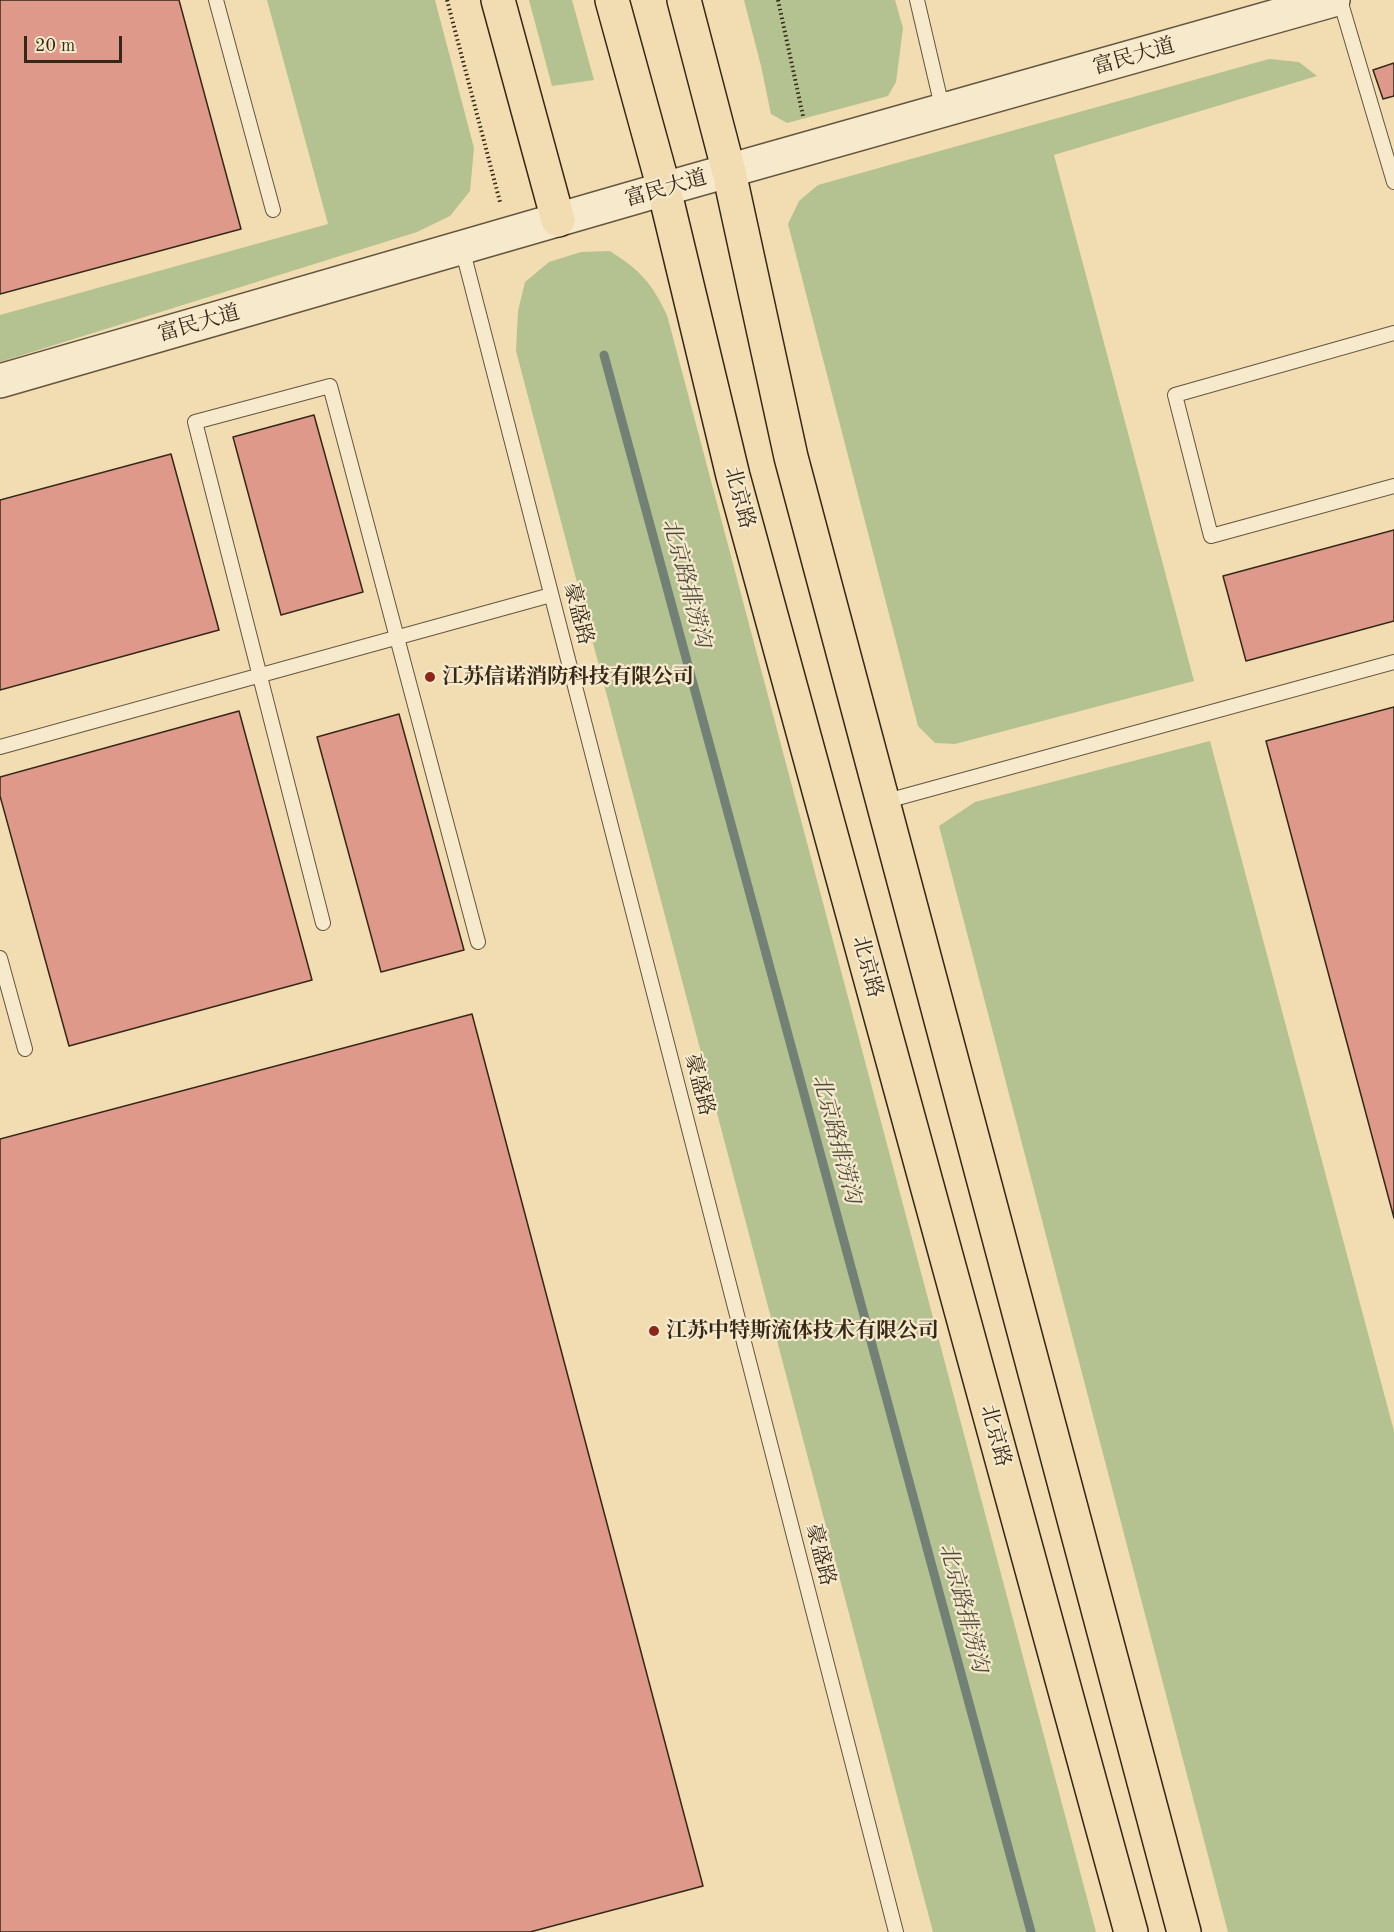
<!DOCTYPE html>
<html>
<head>
<meta charset="utf-8">
<style>
  body { margin:0 }
  #map { position:relative; width:1394px; height:1932px; overflow:hidden; background:#f1ddb1; font-family:"Old Standard TT",serif }
  canvas { display:block }
  .scale { position:absolute; left:24px; top:36px; width:98px; height:27px; box-sizing:border-box; border:3px solid #352818; border-top:0; padding-left:8px; font-size:18px; line-height:21px; white-space:nowrap; color:#352818; -webkit-text-stroke:4px #f6e9cc; paint-order:stroke }
</style>
</head>
<body>
<div id="map">
<canvas width="1394" height="1932"></canvas>
<div class="scale">20 m</div>
</div>
<script>
const c = document.querySelector('canvas').getContext('2d');
c.lineJoin = 'round';
function fillPath(path, color) { c.fillStyle = color; c.fill(path, 'evenodd'); }
function trace(path, color, width, dash) { c.strokeStyle = color; c.lineWidth = width; c.lineCap = dash ? 'butt' : 'round'; c.setLineDash(dash || []); c.stroke(path); }
function label(font, color, halo, rows, align = 'center') {
  c.font = font + ' "Old Standard TT","Noto Serif SC",serif'; c.lineWidth = 4.5; c.setLineDash([]); c.textBaseline = 'middle'; c.strokeStyle = halo; c.fillStyle = color; for (const [text, x, y, turn = 0] of rows) {
    c.save(); c.translate(x, y); c.rotate((+turn || 0) * Math.PI / 180); c.textAlign = isNaN(turn) ? turn : align; if (halo) c.strokeText(text, 0, 0); c.fillText(text, 0, 0); c.restore();
  }
}
fillPath(new Path2D(`
  M267,0H435L474,148L470,191L450,216L417,232L0,362V315L328,224Z
  M529,0H572L594,80L552,86Z
  M744,0H895L903,28L896,82L888,96L787,123L771,114L761,66Z
  M1269,59L1299,62L1317,76L1054,155L1194,681L955,744L935,743L918,726L788,224L799,201L818,185Z
  M610,251C641,271 651,282 667,315L1096,1932H933L516,351L518,311L525,282L549,262L581,252Z
  M1210,741L1394,1431V1932H1228L939,826L975,802Z`), '#b4c291');
trace(new Path2D(`
  M604,355L1031,1932`), '#738075', 9);
const building = new Path2D(`
  M0,0H179L241,229L0,294Z
  M1394,63V96L1383,99L1373,70Z
  M314,415L363,592L281,615L233,437Z
  M171,454L219,630L0,690V500Z
  M1394,530V621L1246,661L1223,576Z
  M1394,707V1218L1266,741Z
  M239,711L312,980L69,1046L0,796V777Z
  M399,714L464,950L381,972L317,737Z
  M472,1014L703,1886L530,1932H0V1139Z`);
fillPath(building, '#de998a');
trace(building, '#352818', 1.5);
const service = new Path2D(`
  M216,0L273,210
  M917,0L943,111
  M1340,0L1394,182
  M462,248L896,1932
  M1394,333L1175,395L1211,536L1394,486
  M0,747L551,595
  M883,802L1394,662
  M323,923L195,422L330,386L478,942
  M0,958L25,1049`);
const tertiary = new Path2D(`
  M0,381L664,189L1333,0`);
const primary = new Path2D(`
  M498,0L558,220
  M729,172L791,457L1184,1932
  M664,189L733,476L1131,1932`);
const trunk = new Path2D(`
  M612,0L664,189
  M684,0L729,172`);
trace(service, '#64553e', 16);
trace(tertiary, '#64553e', 36);
trace(primary, '#352818', 36);
trace(trunk, '#352818', 36);
trace(new Path2D(`
  M447,0L500,202
  M778,0L803,116`), '#352818', 4, [1.5, 3]);
trace(service, '#f6e9cc', 14);
trace(tertiary, '#f6e9cc', 33);
trace(primary, '#f1ddb1', 33);
trace(trunk, '#f1ddb1', 33);
for (const [x, y, r, color] of [
  [430,677,6,"#8f2418"],
  [654,1331,6,"#8f2418"]
]) { const dot = new Path2D(); dot.arc(x, y, r, 0, 2 * Math.PI); c.fillStyle = color; c.fill(dot); trace(dot, '#f6e9cc', 2); }
label('21px', '#352818', '#f6e9cc', [
  ["富民大道",1134,57,-16],
  ["富民大道",666,189,-16],
  ["富民大道",199,324,-16],
  ["北京路",739,498,75],
  ["豪盛路",578,614,76],
  ["北京路",867,967,75],
  ["豪盛路",699,1085,76],
  ["北京路",995,1436,75],
  ["豪盛路",820,1555,76]
]);
label('bold 21px', '#352818', '#f6e9cc', [
  ["江苏信诺消防科技有限公司",442,677],
  ["江苏中特斯流体技术有限公司",666,1331]
], 'left');
label('italic 22px', '#4f4d3f', '#f6e9cc', [
  ["北京路排涝沟",686,583,75],
  ["北京路排涝沟",836,1139,75],
  ["北京路排涝沟",963,1608,75]
]);
</script>
</body>
</html>
